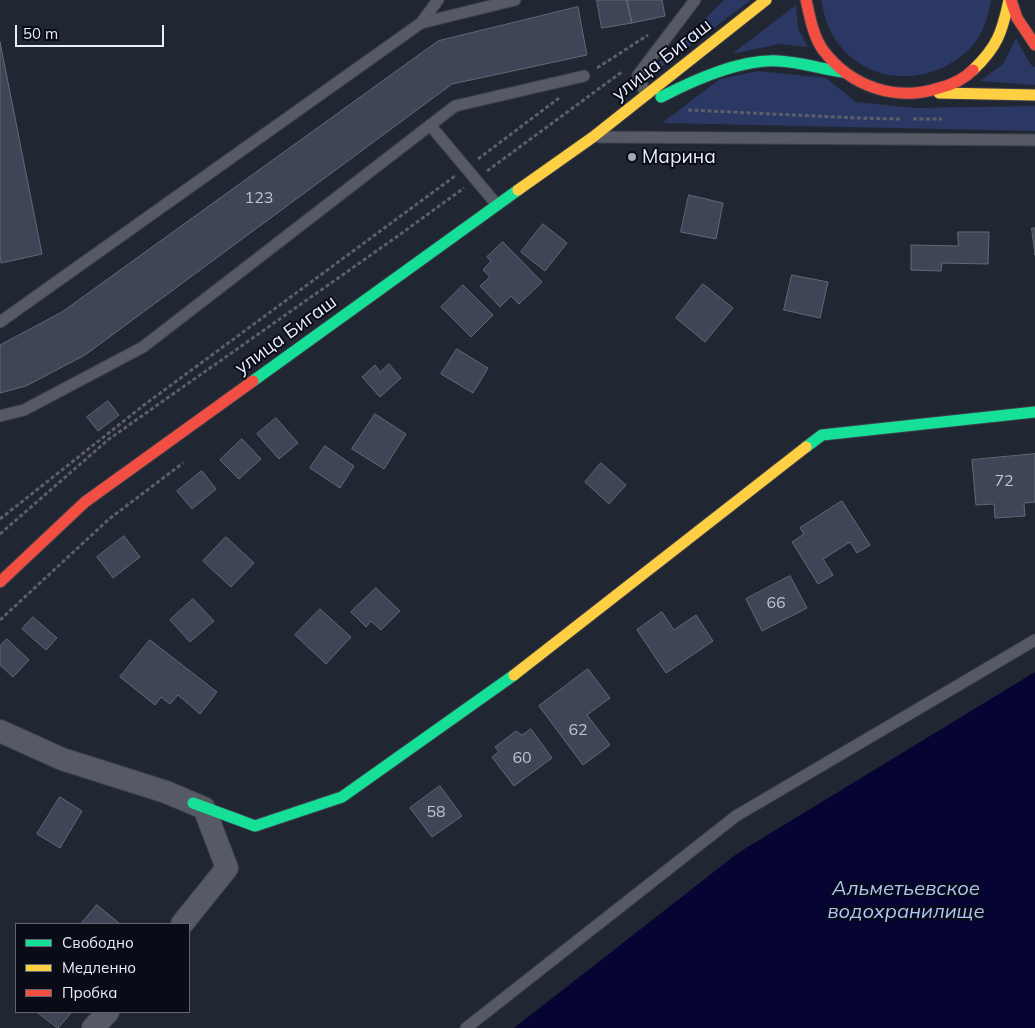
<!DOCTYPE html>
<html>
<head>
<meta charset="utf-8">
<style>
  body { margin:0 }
  #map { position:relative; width:1035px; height:1028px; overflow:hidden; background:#212633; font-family:Mulish,sans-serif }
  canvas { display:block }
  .legend { position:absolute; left:15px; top:923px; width:175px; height:90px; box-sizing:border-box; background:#090c17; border:1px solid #626673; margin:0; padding:6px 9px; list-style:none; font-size:15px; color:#e7eefe }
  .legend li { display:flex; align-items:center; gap:10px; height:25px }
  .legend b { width:25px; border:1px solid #626673 }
  .scale { position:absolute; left:15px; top:25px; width:149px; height:22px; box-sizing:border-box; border:2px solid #e7eefe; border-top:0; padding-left:6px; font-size:15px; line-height:18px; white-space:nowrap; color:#e7eefe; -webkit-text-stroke:4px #090c17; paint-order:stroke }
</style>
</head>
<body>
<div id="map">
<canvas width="1035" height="1028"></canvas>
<ul class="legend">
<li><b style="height:6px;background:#16e098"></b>Свободно</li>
<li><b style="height:6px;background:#ffcf43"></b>Медленно</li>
<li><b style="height:6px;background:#f24e42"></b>Пробка</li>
</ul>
<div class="scale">50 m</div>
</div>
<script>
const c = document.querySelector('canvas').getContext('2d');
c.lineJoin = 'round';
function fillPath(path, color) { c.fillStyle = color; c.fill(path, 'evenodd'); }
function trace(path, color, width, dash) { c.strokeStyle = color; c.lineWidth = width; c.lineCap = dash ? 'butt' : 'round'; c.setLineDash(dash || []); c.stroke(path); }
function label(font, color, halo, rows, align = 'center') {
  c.font = font + ' Mulish,sans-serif'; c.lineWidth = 4; c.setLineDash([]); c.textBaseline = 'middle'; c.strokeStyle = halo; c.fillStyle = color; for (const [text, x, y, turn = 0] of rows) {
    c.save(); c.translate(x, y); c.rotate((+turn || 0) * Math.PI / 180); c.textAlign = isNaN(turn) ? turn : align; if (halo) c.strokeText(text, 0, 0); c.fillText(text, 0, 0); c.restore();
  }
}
fillPath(new Path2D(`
  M724,0H751L656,71L658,63L665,58Z
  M821,0H991C988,16 984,33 973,45C935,87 867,88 835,39C827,27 824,14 821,0Z
  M796,5L798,28L808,47L779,44L732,54Z
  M1016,38L1031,65L1035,67V85L980,81L1003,64Z
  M758,71L826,78L856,102L914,108L1035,106V131L662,123L720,79Z`), '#2a3863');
fillPath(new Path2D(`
  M1035,672V1028H514L738,853Z`), '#050433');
const building = new Path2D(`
  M597,0H627L632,23L602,28Z
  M627,0H662L665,16L632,23Z
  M578,7L587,55L452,84L85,355L26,386L0,393V345L62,312L438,41Z
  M0,42L42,254L1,263L0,255Z
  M689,195L723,203L716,239L681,232Z
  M543,224L567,243L545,271L521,252Z
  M1032,228H1035V255Z
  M958,232H989L988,264L942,263L941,271L911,270V245L958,246Z
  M503,242L542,282L519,304L511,296L500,307L480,286L490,277L483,270L491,261L487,257Z
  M792,275L828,282L820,318L784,310Z
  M703,284L733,308L705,342L676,318Z
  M463,285L493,315L471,337L441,307Z
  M457,349L488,368L473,393L441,374Z
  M389,364L401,378L380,397L362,377L375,365L380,372Z
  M108,401L119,415L98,431L87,417Z
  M375,414L406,434L384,469L352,449Z
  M276,418L298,443L279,459L257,434Z
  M242,439L261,459L239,479L220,460Z
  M325,446L354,466L340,488L310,468Z
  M1035,454V502L1024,503L1025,516L995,518L994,504L976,505L972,460Z
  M601,463L626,485L609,504L585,482Z
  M202,471L216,489L192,509L177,491Z
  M842,501L870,545L857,553L850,542L823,559L833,575L818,584L792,542L804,534L800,528Z
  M124,536L140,557L113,578L97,557Z
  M226,537L254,563L231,587L203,561Z
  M790,576L807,608L762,631L746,599Z
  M376,588L400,611L381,630L371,621L366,627L351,612Z
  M193,599L214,621L190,642L170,620Z
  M320,609L351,637L326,664L295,635Z
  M662,612L674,630L696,615L713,641L666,673L637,630Z
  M33,617L57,638L46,650L22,629Z
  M7,639L29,660L13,677L0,665V646Z
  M150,640L217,692L200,714L178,695L170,704L161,697L155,705L120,677Z
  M588,669L610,698L587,715L610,745L583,765L539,706Z
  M531,729L552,758L514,786L492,757L499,752L495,747L516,731L522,735Z
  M440,786L462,816L432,837L410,808Z
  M60,797L82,811L60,848L37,834Z
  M97,905L120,924H81Z
  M37,1012H72L58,1028Z`);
fillPath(building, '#3f4557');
trace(building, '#646974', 1);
const lane = new Path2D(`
  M421,23L515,0
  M646,95L638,75L695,0
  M430,125L497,205
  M599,137L1035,140
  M0,322L421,23L438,0
  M0,416L24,410L143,347L455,106L584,76
  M466,1028L736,816L1035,640`);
const street = new Path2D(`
  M0,731L62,759L166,792L204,808L227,868L182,924
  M93,1028L108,1012`);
const fast = new Path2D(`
  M661,97C694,80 740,59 778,61C800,62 822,69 843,72
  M253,381L518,190
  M806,447L822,435L1035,412
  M193,803L255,826L342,797L514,675`);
const slow = new Path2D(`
  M973,70C997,47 1002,33 1009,0
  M939,93L1035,95
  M518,190L593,137L766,0
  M514,675L806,447`);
const jam = new Path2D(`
  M806,0C810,17 813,36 823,50C851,87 896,102 939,88C951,85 964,79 973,70
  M1011,0L1017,18L1035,45
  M0,582L85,502L253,381`);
trace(lane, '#3c404b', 13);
trace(street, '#3c404b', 24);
trace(fast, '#3c404b', 13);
trace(slow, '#3c404b', 13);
trace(jam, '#3c404b', 13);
trace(new Path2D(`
  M597,68L648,35
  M688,110L857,118L900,119
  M913,119H942
  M478,159L559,98
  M487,171L623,71
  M0,519L144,405L455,176
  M0,534L109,439L395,238L464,188
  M0,620L109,519L183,463`), '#5c5f69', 3, [4, 2.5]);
trace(lane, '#565a64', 11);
trace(street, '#565a64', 22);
trace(fast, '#16e098', 11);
trace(slow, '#ffcf43', 11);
trace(jam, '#f24e42', 11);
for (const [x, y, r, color] of [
  [632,157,5,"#a2a8b7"]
]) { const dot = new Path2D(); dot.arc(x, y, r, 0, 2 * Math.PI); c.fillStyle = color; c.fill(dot); trace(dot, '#090c17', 2); }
label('16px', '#bdc4d4', null, [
  ["123",259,198],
  ["72",1004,481],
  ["66",776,603],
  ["62",578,730],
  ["60",522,758],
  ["58",436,812]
]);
label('19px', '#e7eefe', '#090c17', [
  ["улица Бигаш",662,60,-38],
  ["улица Бигаш",286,335,-36]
]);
label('19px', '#e7eefe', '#090c17', [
  ["Марина",642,157]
], 'left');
label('italic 20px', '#aec3f7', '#090c17', [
  ["Альметьевское",906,889],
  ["водохранилище",906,912]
]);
</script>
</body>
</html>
